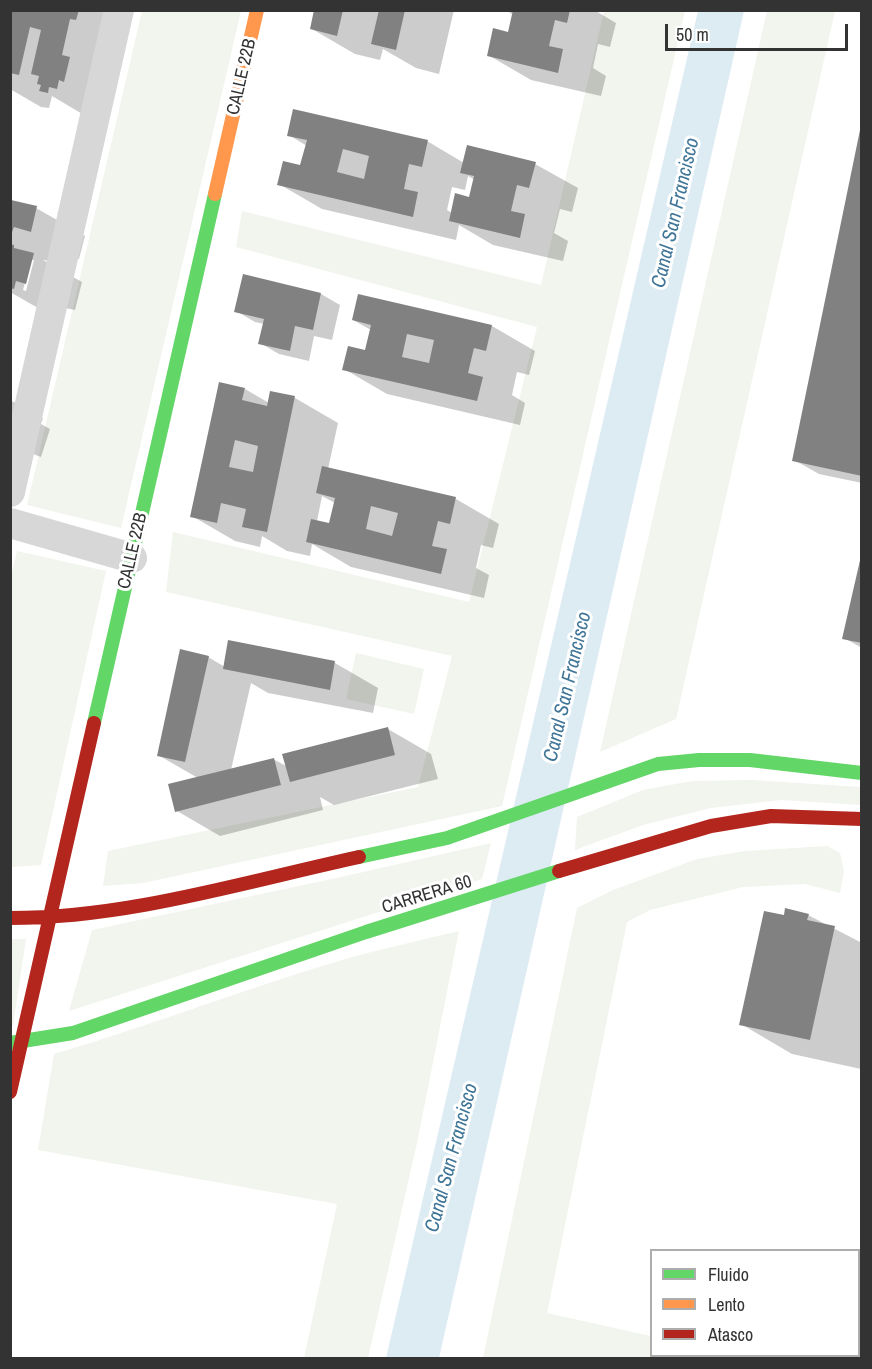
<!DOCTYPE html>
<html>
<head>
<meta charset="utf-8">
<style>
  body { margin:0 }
  #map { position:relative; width:872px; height:1369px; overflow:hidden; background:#fff; font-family:"Archivo Narrow",sans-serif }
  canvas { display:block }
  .frame { position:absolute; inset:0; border:12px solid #333; pointer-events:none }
  .legend { position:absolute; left:650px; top:1249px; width:210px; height:108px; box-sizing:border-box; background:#fff; border:2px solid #adadad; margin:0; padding:8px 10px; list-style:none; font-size:18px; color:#333 }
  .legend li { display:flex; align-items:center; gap:12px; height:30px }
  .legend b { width:30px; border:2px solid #adadad }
  .scale { position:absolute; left:665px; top:24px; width:183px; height:27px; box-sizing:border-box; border:3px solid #333; border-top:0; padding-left:8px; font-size:18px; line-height:21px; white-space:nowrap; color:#333; -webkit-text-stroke:4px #fff; paint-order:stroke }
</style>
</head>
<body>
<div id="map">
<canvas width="872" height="1369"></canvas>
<div class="frame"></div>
<ul class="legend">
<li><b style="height:8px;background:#63d668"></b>Fluido</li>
<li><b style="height:8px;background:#ff974d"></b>Lento</li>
<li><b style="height:8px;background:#b3261e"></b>Atasco</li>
</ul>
<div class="scale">50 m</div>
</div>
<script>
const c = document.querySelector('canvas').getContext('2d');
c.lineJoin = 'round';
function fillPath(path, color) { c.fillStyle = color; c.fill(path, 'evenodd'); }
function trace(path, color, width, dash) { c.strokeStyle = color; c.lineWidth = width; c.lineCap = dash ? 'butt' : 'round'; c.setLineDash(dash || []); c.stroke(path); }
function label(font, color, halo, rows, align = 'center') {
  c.font = font + ' "Archivo Narrow",sans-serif'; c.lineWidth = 6; c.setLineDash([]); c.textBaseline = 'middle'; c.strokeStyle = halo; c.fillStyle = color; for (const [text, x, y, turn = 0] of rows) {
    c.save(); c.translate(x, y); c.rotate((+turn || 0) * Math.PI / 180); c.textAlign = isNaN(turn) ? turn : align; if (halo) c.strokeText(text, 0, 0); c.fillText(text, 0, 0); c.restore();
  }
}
fillPath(new Path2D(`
  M142,11H241L121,528L27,505Z
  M604,11H685L502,806L143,883L103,886L108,851L418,787L452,656L166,592L173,532L469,602L537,327L236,247L242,211L541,285Z
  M767,11H835L676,719L600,752Z
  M17,551L106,571L41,865L11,867L10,580Z
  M356,653L424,669L414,714L346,699Z
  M752,780L861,787V805L781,800L711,808L643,825L575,850L577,817L643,790L692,781Z
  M491,843L482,879L69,1011L92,930L341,877Z
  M827,846L840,853L844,871L840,893L805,884L743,887L650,910L627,922L547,1313L651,1336L652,1356H744L758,1358H483L577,908L613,890L697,859L745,851Z
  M459,931L417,1143L368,1358H304L337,1204L38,1150L54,1054C153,1025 249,987 349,958C385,948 422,940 459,931Z
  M10,939H26L13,1026L10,1027Z`), '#f1f5ed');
fillPath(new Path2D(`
  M698,11H744L439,1358H386Z`), '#ddebf3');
fillPath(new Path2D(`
  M10,10H126L84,115L52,96L49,108L41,107L10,89Z
  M316,10H454L439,74L416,68L383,49L380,60L355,54L312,29Z
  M506,10H594L616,23L610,47L598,44L593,68L606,76L601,96L531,80L488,55L509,33L513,15Z
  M862,132V483L819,474L794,460Z
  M289,135L427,141L464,163L535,164L578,188L572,212L560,209L554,233L568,241L563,261L493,245L459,225L456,240L322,209L279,184L302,167L307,146ZM468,176L475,180L471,199L452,213L447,210L452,187L465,190Z
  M12,202L36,208L85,236L79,259L62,254L50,261L43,260L82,282L75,310L65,308L45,312L10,292V208ZM31,260H34L26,291L23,290Z
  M321,294L340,305L332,340L314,336L309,361L279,354L260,343L264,324L255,322L236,311Z
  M353,320L492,326L535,351L529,375L517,372L512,395L525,403L520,425L387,394L344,369L366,352L371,330Z
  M245,389L269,403L271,393L295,398L338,423L328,469L456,499L499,524L493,548L481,545L476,568L489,575L484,598L351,567L312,544L310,556L287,551L262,536L260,547L235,541L192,516ZM322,496L335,503L331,525L317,521Z
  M10,400L43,418L41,424L50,429L41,457L22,450H10Z
  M862,559V648L844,638Z
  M208,657L225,667L335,663L378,688L373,713L268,693L251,683L231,770L273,759L288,767L388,729L431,754L438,779L334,805L320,797L323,810L220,836L177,811L198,778L158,755Z
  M808,915L862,943L861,1069L792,1054L741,1024L785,917Z`), '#0003');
fillPath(new Path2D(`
  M10,10H79L76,20L70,19L62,55L70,57L64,82L59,80L57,89L49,87L48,93L39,91L41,85L37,84L39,76L31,74L41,30L30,27L19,75L10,73Z
  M314,10H343L337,36L310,29Z
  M379,10H405L396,50L371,44Z
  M513,10H570L567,23L555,20L549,46L563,49L558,73L487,56L493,28L508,32Z
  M293,109L428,140L422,167L409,164L404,189L418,192L413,217L277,185L283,161L300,165L307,140L287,136ZM343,149L369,156L364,179L337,172Z
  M860,130H862V476L792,461Z
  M467,145L536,162L529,188L517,185L511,211L525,214L520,238L449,221L455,193L469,197L474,176L460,173Z
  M11,200L37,206L31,232L14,227L12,232H10Z
  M10,244L14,245V248L34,253L26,284L16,281L14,289L10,288Z
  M243,274L321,293L313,330L295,326L290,351L258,344L264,319L234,312Z
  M358,294L492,325L486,351L474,348L468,373L483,377L477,401L342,370L348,346L365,350L371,325L352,320ZM407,334L434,340L429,363L402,357Z
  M219,382L245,388L242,400L267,406L270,391L295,396L267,532L242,527L246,509L221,503L217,523L190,517ZM235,440L258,446L253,472L229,467Z
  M322,466L456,497L450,524L438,521L432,546L447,549L441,574L306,542L311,519L329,523L335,498L316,493ZM371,506L398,513L392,536L366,529Z
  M861,556H862V643L842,639Z
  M228,640L335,661L330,690L223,669Z
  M180,649L209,656L185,762L157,756Z
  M388,727L395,755L290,782L282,754Z
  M274,758L281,785L175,812L168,784Z
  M785,908L809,914L807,920L835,926L810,1040L739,1025L764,911L784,915Z`), '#818181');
trace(new Path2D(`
  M10,492L119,10
  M10,523L132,558`), '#d7d7d7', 30);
trace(new Path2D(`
  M94,723L215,194
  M359,857L447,838L658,764L699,760H750L862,773
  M10,1043L73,1033L366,932L559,871`), '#63d668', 14);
trace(new Path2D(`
  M215,194L257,10`), '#ff974d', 14);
trace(new Path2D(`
  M559,871L711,826L771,816L862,819
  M10,918C128,918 244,882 359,857
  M10,1092L94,723`), '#b3261e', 14);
label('18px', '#333', '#fff', [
  ["CALLE 22B",242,77,-77],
  ["CALLE 22B",133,551,-77],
  ["CARRERA 60",427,895,-17]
]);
label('italic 20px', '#3f7597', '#fff', [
  ["Canal San Francisco",676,213,-77],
  ["Canal San Francisco",568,687,-77],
  ["Canal San Francisco",452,1158,-75]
]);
</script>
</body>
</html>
